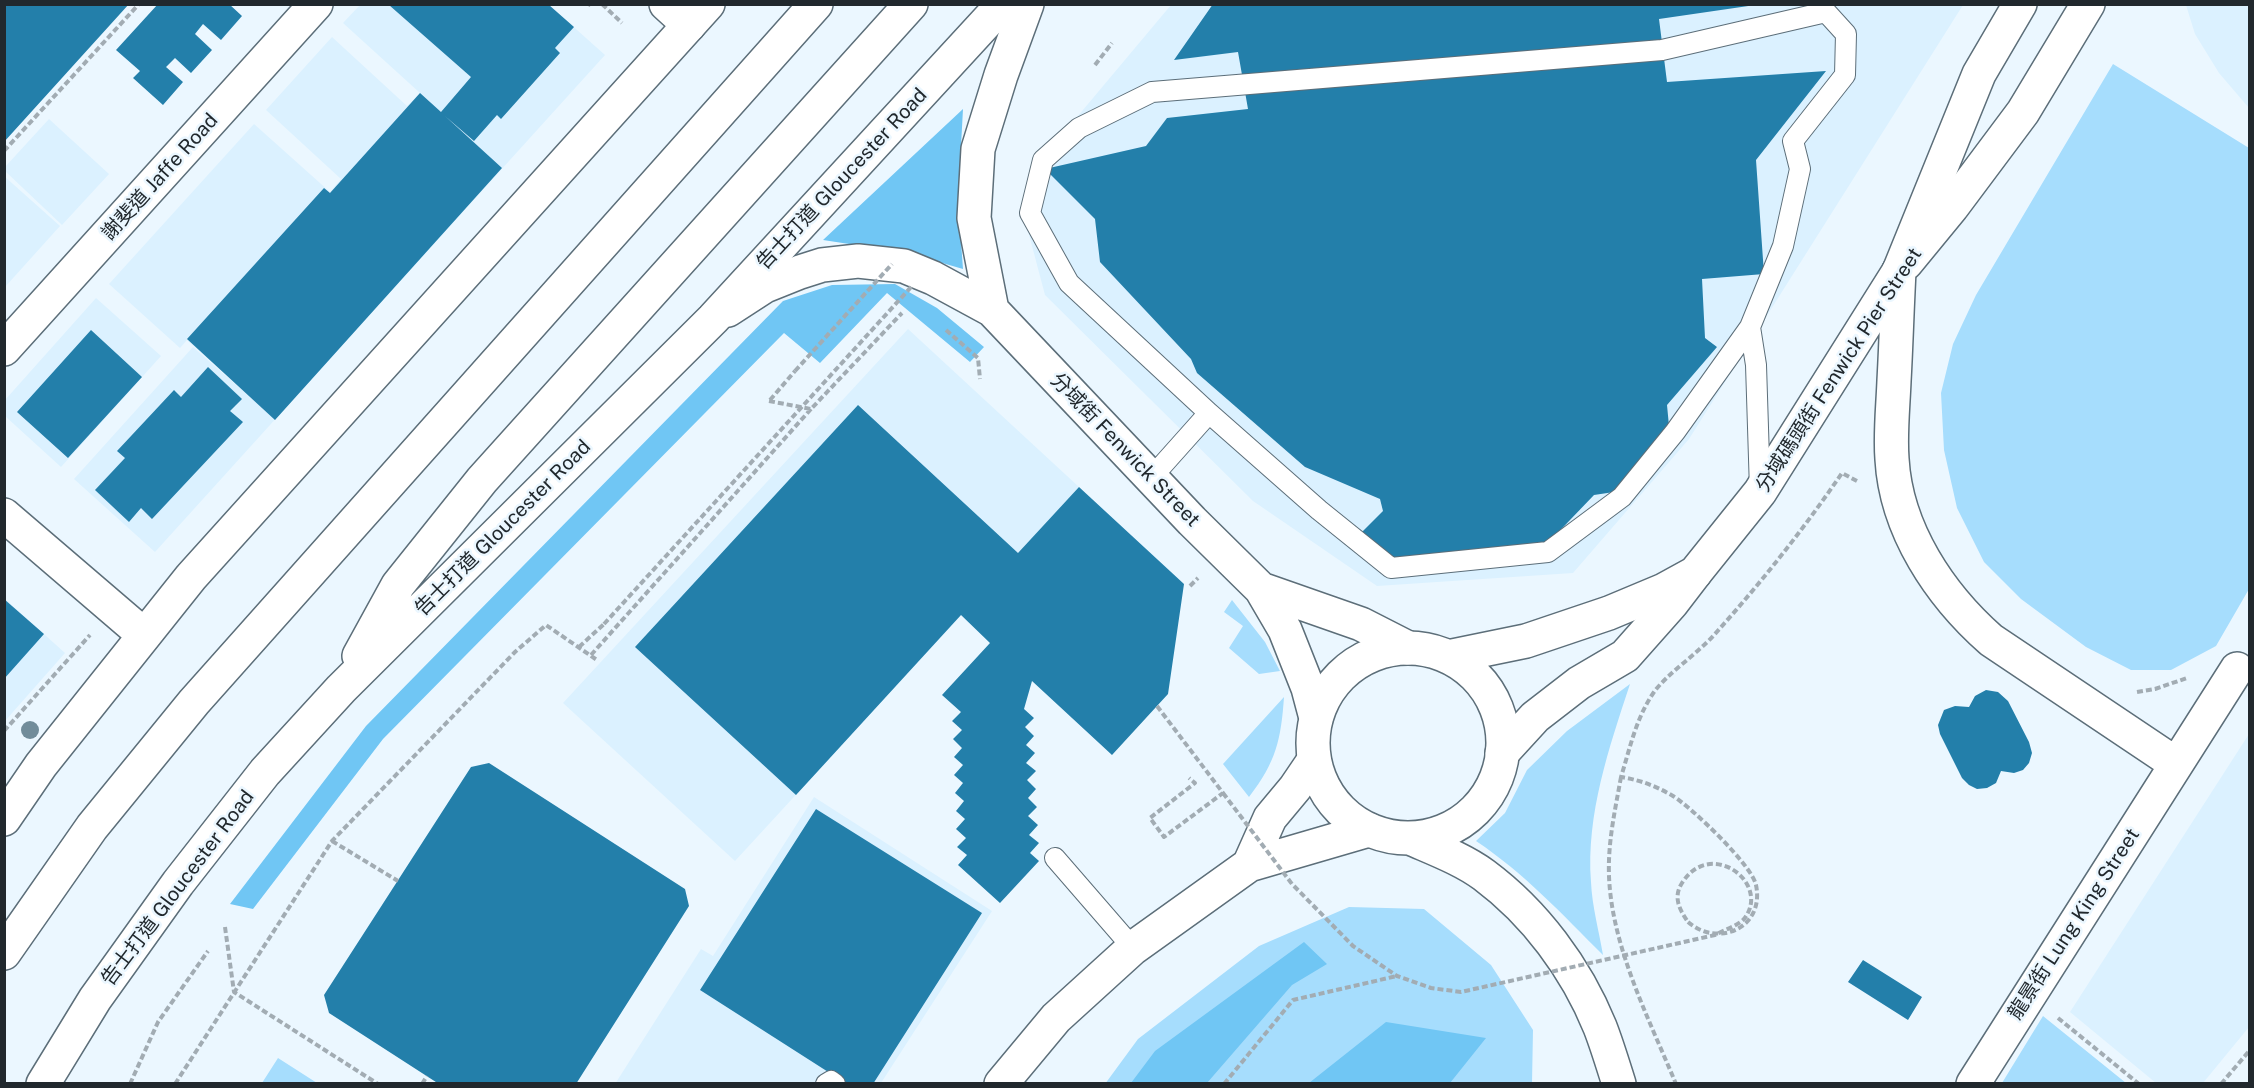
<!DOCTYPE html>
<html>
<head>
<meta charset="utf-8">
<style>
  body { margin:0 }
  #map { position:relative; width:2254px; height:1088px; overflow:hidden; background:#ebf7ff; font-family:"Public Sans",sans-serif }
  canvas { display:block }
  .frame { position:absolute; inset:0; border:6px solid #21282d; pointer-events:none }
</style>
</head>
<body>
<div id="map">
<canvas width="2254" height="1088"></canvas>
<div class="frame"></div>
</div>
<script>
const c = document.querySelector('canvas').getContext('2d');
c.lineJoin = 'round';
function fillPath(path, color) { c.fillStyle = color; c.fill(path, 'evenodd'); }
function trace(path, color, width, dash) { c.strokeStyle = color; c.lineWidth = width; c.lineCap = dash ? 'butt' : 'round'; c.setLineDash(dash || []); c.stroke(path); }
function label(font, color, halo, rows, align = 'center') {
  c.font = font + ' "Public Sans","Noto Sans TC",sans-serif'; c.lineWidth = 5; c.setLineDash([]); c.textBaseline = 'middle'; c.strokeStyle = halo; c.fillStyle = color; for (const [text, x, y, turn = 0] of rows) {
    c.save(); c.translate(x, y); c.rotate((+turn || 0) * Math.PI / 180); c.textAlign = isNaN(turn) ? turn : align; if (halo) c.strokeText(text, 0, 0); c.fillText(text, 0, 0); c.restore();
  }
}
fillPath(new Path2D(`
  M360,5H549L605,55L155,552L74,479L193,347L251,398L187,340L180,348L109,284L254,124L330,192L341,179L266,110L332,37L407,106L420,93L343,23Z
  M1171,5H1963L1689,439L1573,573L1377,586L1253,501L1045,295L1027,227L1041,160Z
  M2186,5H2249V108L2219,73L2195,34Z
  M49,119L109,174L62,225L5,171V167Z
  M4,176L60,226L5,287H4Z
  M96,298L161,356L61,467L5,416V400Z
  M908,329L1079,487L735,861L563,703Z
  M5,599L65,653L5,721Z
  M2249,734V1027L2203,1083H2156L2070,1012Z
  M814,797L992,911L881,1083L615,1084L701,949L713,956Z`), '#dbf1ff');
fillPath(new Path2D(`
  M2113,64L2249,148V589L2216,646L2171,670H2131L2086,647L2021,599L1984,562L1957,508L1944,450L1941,393L1953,344L1976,295Z
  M1232,600L1265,642L1280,671L1259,674L1229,648L1243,626L1224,612Z
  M1630,684C1609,748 1586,814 1591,882C1592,906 1599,931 1603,955C1562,914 1524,873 1476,841L1505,813L1527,770L1567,731Z
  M1284,697C1281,740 1276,762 1249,797L1223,764Z
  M1349,907L1424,909L1491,965L1533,1030L1532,1083L1105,1084L1138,1039L1259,946Z
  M2043,1016L2126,1083H2002Z
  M278,1058L317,1083H262Z`), '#a6ddfd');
fillPath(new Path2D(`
  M963,109L958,201L963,269L908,253L823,240Z
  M895,284L937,308L984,347L970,362L887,293L820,363L784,333L383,739L253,909L230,904L366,726L783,301L832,285Z
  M1304,942L1327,964L1292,985L1207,1083H1131L1155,1051Z
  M1386,1022L1486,1038L1450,1083H1309Z`), '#70c6f4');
fillPath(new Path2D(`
  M4,4H129L4,142Z
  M158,4H229L242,16L221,40L203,24L195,34L212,50L191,73L175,58L166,67L183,82L163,105L133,78L140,71L116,50Z
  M1213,4H1762L1659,19L1667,82L1826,71L1756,160L1764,274L1702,279L1705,338L1717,347L1667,405L1669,426L1614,492L1594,495L1546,545L1399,563L1362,532L1383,511L1380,499L1305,467L1197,373L1191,359L1100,262L1095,219L1045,169L1146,146L1167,118L1248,109L1238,52L1174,60Z
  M389,5H549L574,27L555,48L560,53L501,119L497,115L474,141L445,116L502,168L275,420L187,339L324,188L330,193L420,93L441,112L471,77Z
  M91,330L142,377L68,458L17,412Z
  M208,367L242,399L230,411L243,422L152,519L141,508L129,522L95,490L125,458L117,451L174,390L181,397Z
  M858,405L1018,553L1079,487L1184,584L1168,694L1112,755L1032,681L1024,709L1034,718L1025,727L1034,736L1026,745L1035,753L1026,763L1036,771L1027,780L1036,789L1028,798L1037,807L1028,816L1038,825L1029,835L1039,843L1030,853L1039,861L1000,903L958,865L967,855L957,847L966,838L956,829L965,819L956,811L964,801L955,793L963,783L954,775L963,765L954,757L962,748L953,739L962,730L952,721L961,712L942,695L990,643L961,615L796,795L635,647Z
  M4,599L44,634L4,679Z
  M1986,690L1998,692L2008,701L2029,742L2032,753L2029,763L2023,770L2014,773L2001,771L1996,783L1987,788L1977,789L1969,785L1962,778L1940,734L1938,725L1944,710L1955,706L1969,707L1975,696Z
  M489,763L685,889L689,906L576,1084H439L329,1013L324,995L471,767Z
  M816,809L982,913L873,1084H847L700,990Z
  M1863,960L1922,997L1908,1020L1848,982Z`), '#237faa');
const service = new Path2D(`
  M1750,327L1675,432L1622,497L1548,552L1391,568L1319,510L1209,413L1069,283L1030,213L1043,160L1079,128L1152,92L1662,50L1826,12L1846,34L1845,75L1793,141L1800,169L1783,246L1750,327L1756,365L1760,490
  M1151,478L1209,413
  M1055,858L1133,948
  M826,1084L831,1081L835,1084`);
const minor = new Path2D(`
  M1899,271C1897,308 1896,345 1894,381C1893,407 1890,434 1892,459C1896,530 1940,595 1991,640L2176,764
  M4,349L316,4
  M1973,1084L2237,669`);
const tertiary = new Path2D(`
  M666,4L689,25
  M1906,263L1952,207L2023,112L2088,4
  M728,310L765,286L800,272L822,265L858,261L904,266L933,278L992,310L1192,521L1261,589L1285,630L1308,688L1316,718
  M992,310L974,218L978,149L1001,75L1027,4
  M4,515L144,635
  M1261,589L1361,624L1408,648
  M1502,753L1535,717L1579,683L1625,656L1672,603L1695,573
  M1249,865L1270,818L1295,788L1314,760
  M1001,1084L1056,1018L1133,948L1249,865L1369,830`);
const secondary = new Path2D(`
  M1313 743a95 95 0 1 1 190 0a95 95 0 1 1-190 0Z
  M1448,657L1526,641L1609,613L1664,590L1695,573L1760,492L1899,271
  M4,819L41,765L191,577L708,4
  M1410,838C1435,849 1462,859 1484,875C1535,913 1576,968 1600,1027C1607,1045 1613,1065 1619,1084`);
const trunk = new Path2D(`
  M1899,271L1979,74L2020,4
  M359,656L398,585L482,480L911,4
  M4,953L92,827L194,702L816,4
  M43,1084L95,999L178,883L265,772L341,689L713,319L1003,4`);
trace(service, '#5c6e79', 22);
trace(minor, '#5c6e79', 36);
trace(tertiary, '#5c6e79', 36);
trace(secondary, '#5c6e79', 36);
trace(trunk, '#5c6e79', 36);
trace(new Path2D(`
  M602,4L622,23
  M588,6L589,4
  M1095,65L1112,43
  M4,151L139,4
  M946,330L978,358L980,379
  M770,400L795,371
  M769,401L811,409L902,313
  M1190,586L1198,578
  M579,647L604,624
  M591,655L811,409
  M2137,692L2155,689L2187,678
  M1157,706L1223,793L1164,837L1150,818L1195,783L1189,778
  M4,731L90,635
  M1621,777C1616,805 1610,832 1609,860C1606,936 1647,1014 1676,1084
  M332,841L398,881
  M1688,922C1718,948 1765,928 1756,885C1752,865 1691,807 1673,796C1656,786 1640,780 1621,777C1630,748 1636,718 1654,692C1667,674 1697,654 1714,635C1760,584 1803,530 1842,473L1857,481
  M225,927L234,992L378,1084
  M2058,1018L2139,1084
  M130,1084L158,1022L208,951
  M175,1084L332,841L515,652L546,625L597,660
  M422,1084L427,1076
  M1224,1084L1293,1000L1397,976
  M2221,1084L2250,1050`), '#a2acb3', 4, [6, 3]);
trace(service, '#fff', 20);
trace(minor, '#fff', 33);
trace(tertiary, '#fff', 33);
trace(secondary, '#fff', 33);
trace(trunk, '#fff', 33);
trace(new Path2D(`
  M795,371L892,264
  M604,624L912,286
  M1223,793L1292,884L1353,946L1397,976L1431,988L1461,992L1715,935C1724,930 1737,926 1744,919C1772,884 1711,837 1682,883C1673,897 1679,909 1688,922`), '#a2acb3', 4, [6, 3]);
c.fillStyle = '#718c9a';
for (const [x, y] of [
  [30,730]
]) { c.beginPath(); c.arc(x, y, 9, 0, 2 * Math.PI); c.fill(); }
label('20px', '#21282d', '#ebf7ff', [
  ["謝斐道 Jaffe Road",160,177,-48],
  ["告士打道 Gloucester Road",842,179,-47],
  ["分域碼頭街 Fenwick Pier Street",1839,370,-57],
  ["分域街 Fenwick Street",1125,450,46],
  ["告士打道 Gloucester Road",503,528,-45],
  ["告士打道 Gloucester Road",178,888,-53],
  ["龍景街 Lung King Street",2074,924,-57]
]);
</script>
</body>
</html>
